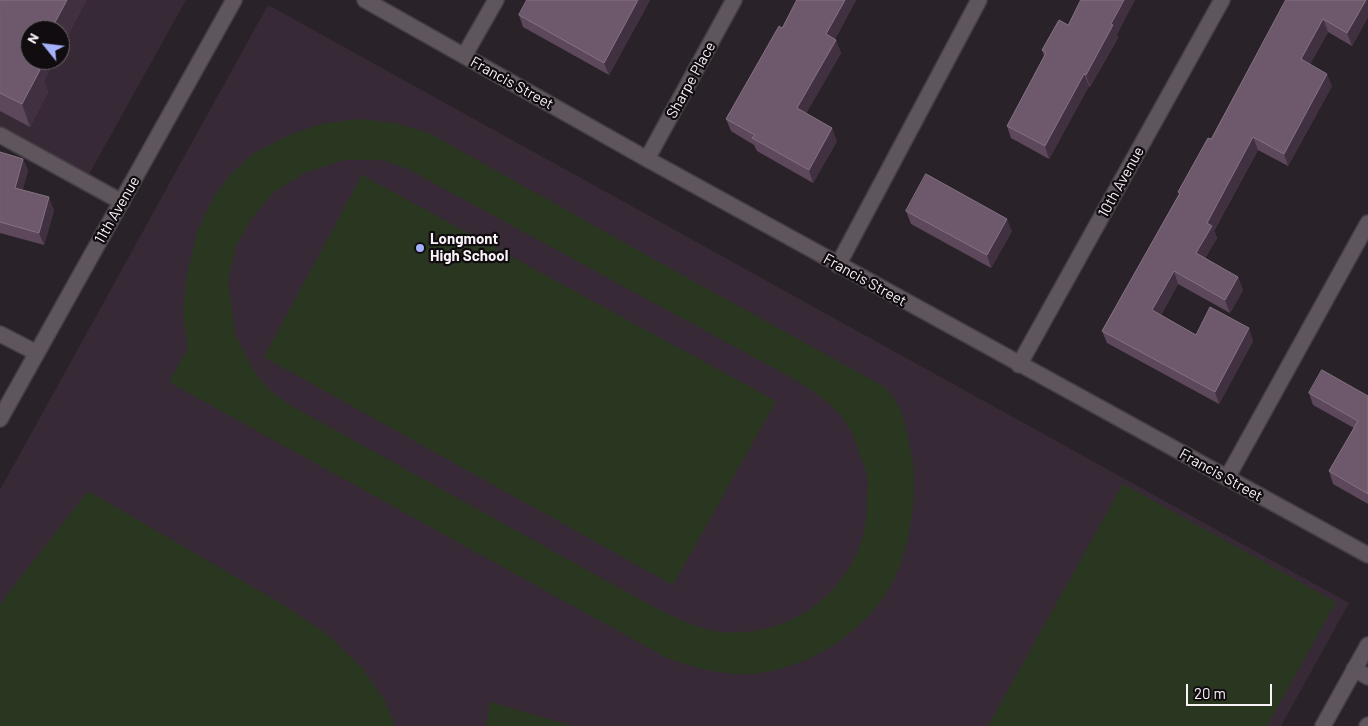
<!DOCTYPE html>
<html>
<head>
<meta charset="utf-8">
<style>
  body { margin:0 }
  #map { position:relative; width:1368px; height:726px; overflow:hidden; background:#2a2229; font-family:Barlow,sans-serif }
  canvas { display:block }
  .north { position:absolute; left:20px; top:20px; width:50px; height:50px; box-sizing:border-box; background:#100c10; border:1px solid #6d686d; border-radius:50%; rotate:299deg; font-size:14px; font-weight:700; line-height:20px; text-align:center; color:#f9f3f8 }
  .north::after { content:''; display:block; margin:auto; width:18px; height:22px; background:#a4b2fc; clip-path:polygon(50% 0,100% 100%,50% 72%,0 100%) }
  .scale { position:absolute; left:1186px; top:684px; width:86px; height:22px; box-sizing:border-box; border:2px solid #f9f3f8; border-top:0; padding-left:6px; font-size:15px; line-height:18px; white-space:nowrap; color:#f9f3f8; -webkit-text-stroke:4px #100c10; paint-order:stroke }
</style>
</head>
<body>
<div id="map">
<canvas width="1368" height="726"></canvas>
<div class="north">N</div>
<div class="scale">20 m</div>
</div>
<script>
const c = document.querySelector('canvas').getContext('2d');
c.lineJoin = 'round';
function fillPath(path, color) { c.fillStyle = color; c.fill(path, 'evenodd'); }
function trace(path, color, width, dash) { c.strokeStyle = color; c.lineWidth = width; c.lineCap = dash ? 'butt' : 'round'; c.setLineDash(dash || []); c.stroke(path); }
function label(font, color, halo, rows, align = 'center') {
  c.font = font + ' Barlow,sans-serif'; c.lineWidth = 4.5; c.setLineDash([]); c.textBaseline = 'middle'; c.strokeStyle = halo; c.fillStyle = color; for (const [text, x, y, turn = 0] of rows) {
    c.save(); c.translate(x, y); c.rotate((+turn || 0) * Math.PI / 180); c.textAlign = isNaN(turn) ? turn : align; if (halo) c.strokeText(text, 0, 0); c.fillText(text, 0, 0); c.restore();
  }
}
fillPath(new Path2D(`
  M0,0H186L88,176L0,127ZM30,30H60V60H30Z
  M268,5L1349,603L1281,726H0V490Z`), '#372a36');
fillPath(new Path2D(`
  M358,119L396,123L431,134L648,256L883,386C903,403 905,426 911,451C917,479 914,509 908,537C904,554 899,572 890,587C860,639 794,677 734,674C710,672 689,666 667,658L169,382L188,348L183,312L187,274L198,230L214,196L231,174L254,153L289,135L321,124ZM344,160H382L408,169L794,379C811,390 828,400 841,416C851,428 856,443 861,457C863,463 865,469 867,475C869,483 867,493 867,502C868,580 798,639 721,632C696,629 673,616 650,605L290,405L272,392L255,373L235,334L228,280L236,246L251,219L273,193L304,173Z
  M362,175L776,401L673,585L264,357Z
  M1123,484L1336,602L1267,726H988Z
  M88,491L282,604L327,634L363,669L385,701L395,726H0V604Z
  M490,702L573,726H486Z`), '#2a3720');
const minor = new Path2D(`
  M365,0L647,159L1368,555
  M464,56L496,0
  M0,135L122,202
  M647,159L734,0
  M838,265L979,0
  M0,334L37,353
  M1019,365L1222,0
  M0,419L234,0
  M1227,478L1368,223
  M1354,669L1368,677
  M1323,726L1368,645
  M1367,726L1368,725`);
trace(minor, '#453e45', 18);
trace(minor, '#5f555d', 15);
fillPath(new Path2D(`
  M0,0H86L60,51V30L44,81L48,92L30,127L0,111Z
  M650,0L609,75L523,27L519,15Z
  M797,0H856L835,39L841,53L806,113L837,141L813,183L757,151L754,145L731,131L726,119L782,28Z
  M1286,0H1368V17L1352,46L1328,32L1310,64L1332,86L1288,166L1258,150L1214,231L1217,238L1205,258L1238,277L1243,290L1230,313L1178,284L1161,315L1196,335L1253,341L1219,404L1107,343L1102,331L1179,194L1178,192L1211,139Z
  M1068,25L1117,35L1118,38L1090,87L1089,86L1049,159L1011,138L1007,126L1044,56L1042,50Z
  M0,152L23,159L28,171L22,190L54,210L44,245L0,233Z
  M906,211L1012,231L991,268L911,224Z
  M1309,393L1368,396V504L1333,484L1329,471L1354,428L1313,405Z`), '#5d475b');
fillPath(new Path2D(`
  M67,0H86L60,51V30H51Z
  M638,0H650L609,75L604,63Z
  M845,0H856L831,47L826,34Z
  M1124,0H1135L1117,35L1118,38L1090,87L1086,75Z
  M1366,0H1368V17L1352,46L1347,33Z
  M1323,19L1328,32L1306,72L1301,59Z
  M836,40L841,53L802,121L797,108Z
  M36,60H56L44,81L48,92L30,127L22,104L33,66Z
  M1084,74L1089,86L1049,159L1045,146Z
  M1327,74L1332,86L1288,166L1284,154Z
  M832,128L837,141L813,183L809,170Z
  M1253,137L1258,150L1214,231L1217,238L1201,266L1196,253L1207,223Z
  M23,159L28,171L20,200L15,188Z
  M49,197L54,210L44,245L39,233Z
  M1007,219L1012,231L991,268L987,255Z
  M1174,271L1178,284L1157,323L1152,310Z
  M1238,277L1243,290L1230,313L1225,300Z
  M1249,328L1253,341L1219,404L1215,392Z`), '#413040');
const building = new Path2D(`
  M0,0H67L51,30H30V60H36L33,66L40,70L22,104L0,93Z
  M527,0H638L604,63L519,15Z
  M797,0H845L826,34L836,40L797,108L832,128L809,170L752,138L755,135L726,119L779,26L782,28Z
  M1081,0H1124L1111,24L1113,25L1086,75L1084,74L1045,146L1007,126L1046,53L1042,50L1059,20L1068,25Z
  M1286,0H1366L1347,33L1323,19L1301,59L1327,74L1284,154L1253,137L1207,223L1212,226L1196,253L1238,277L1225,300L1174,271L1152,310L1196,335L1210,307L1249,328L1215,392L1102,331L1180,193L1178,192L1208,138L1211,139Z
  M0,152L23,159L15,188L49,197L39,233L0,222Z
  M926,174L1007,219L987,255L906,211Z
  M1322,370L1368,396V494L1329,471L1358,421L1309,393Z`);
fillPath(building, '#6e596c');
trace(building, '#837282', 1);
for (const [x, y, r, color] of [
  [420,248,5,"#a4b2fc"]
]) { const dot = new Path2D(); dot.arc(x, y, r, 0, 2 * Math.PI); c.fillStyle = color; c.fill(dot); trace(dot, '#100c10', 2); }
label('15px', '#f9f3f8', '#100c10', [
  ["Sharpe Place",691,80,-61],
  ["Francis Street",512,83,29],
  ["10th Avenue",1121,182,-61],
  ["11th Avenue",117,210,-60],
  ["Francis Street",865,280,29],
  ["Francis Street",1221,475,29]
]);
label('bold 15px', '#f9f3f8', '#100c10', [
  ["Longmont",430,239],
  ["High School",430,256]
], 'left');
</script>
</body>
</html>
